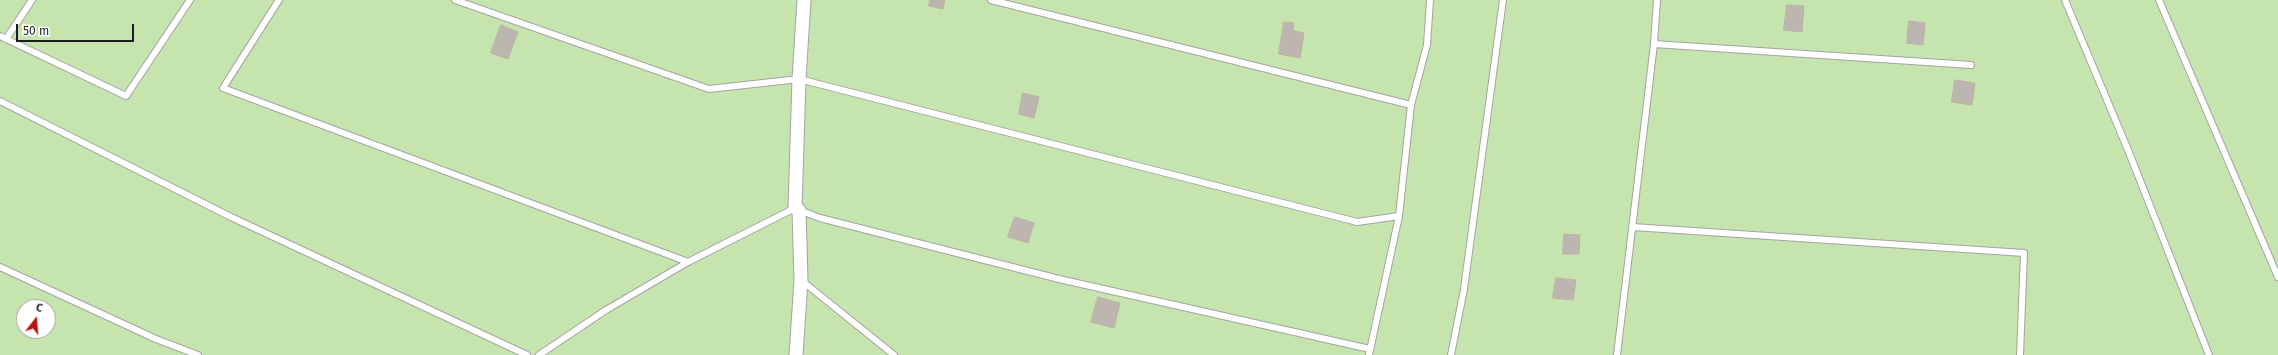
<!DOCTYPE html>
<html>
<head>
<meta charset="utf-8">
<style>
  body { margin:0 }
  #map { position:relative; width:2278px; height:355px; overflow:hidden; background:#edeae3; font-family:"Fira Sans",sans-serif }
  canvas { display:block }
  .north { position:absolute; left:16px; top:299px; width:40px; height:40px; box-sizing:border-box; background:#fff; border:1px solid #a5a5a5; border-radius:50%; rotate:17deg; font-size:11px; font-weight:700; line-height:16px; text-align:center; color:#1d1d1d }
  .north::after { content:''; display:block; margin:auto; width:14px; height:18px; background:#ba130f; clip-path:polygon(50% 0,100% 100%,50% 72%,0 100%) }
  .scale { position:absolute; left:16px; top:24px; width:118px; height:18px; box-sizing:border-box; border:2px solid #1d1d1d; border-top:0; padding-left:5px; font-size:12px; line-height:14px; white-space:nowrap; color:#1d1d1d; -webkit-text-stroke:3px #fff; paint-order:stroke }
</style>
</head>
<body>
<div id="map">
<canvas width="2278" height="355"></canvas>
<div class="north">С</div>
<div class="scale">50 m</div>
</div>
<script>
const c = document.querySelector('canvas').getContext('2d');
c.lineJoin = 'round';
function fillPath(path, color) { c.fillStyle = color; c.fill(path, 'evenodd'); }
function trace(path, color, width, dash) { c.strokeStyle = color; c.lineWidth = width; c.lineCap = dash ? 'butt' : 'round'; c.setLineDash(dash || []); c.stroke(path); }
fillPath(new Path2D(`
  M0,0H2278V355H0ZM24,307H48V331H24Z`), '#c6e4ad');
const building = new Path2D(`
  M930,0H945L943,9L929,6Z
  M1787,5L1804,6L1802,32L1784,30Z
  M1909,21L1925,23L1923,45L1907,43Z
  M1284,22L1294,23L1293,31L1304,33L1300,58L1279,54Z
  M501,25L518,32L508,59L491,53Z
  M1955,80L1975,83L1972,105L1952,102Z
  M1023,93L1039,97L1034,118L1019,114Z
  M1015,217L1034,223L1028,243L1008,237Z
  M1564,234L1580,235L1579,254H1563Z
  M1556,278L1576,280L1573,300L1553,298Z
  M1098,297L1120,303L1114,328L1091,322Z`);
fillPath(building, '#bdb6b0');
trace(building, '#beb1a7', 1);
const lane = new Path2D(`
  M279,0L223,88L688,262
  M455,0L709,89L799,79L1357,222L1399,216
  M991,0L1411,105
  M2065,0L2128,150L2209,355
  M2159,0L2278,277
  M0,36L126,96L190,0
  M6,39L32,0
  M1654,44L1971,65
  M0,101L231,217L527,355
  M799,210L820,218L1059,279L1370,349
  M1633,227L2024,253L2020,355
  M0,267L156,339L198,355
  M801,280L894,355
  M539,355L606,310L688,262L795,208
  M1369,355L1399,216L1411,105L1427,45L1430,0
  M1451,355L1464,289L1503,0
  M1617,355L1654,44L1657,0`);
const street = new Path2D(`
  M796,355L801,280L799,210L795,208L799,79L804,0`);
trace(lane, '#a4a4a4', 8);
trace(street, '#a4a4a4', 15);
trace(lane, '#fff', 6);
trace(street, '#fff', 13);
</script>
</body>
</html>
